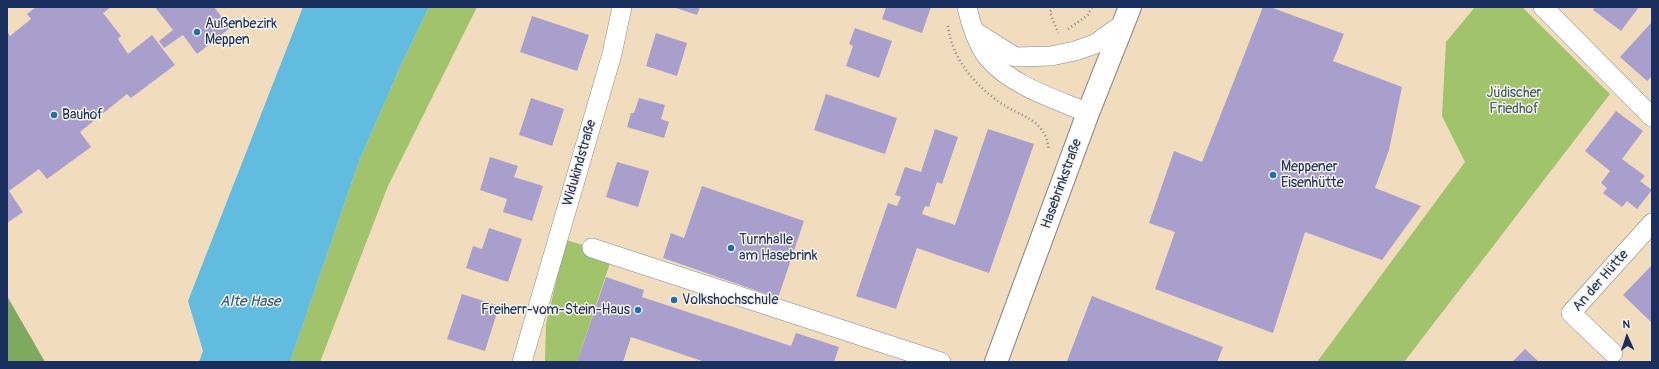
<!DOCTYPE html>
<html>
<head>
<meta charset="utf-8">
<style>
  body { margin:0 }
  #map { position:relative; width:1659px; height:369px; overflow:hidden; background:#f2dcbe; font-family:Pangolin,sans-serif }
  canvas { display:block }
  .frame { position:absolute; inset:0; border:8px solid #1b2f5e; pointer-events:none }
  .north { position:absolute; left:1607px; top:317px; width:40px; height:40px; -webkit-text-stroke:3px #f7f3e8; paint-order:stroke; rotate:357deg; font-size:11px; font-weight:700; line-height:16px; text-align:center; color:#1b2f5e }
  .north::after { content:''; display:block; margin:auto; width:14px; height:18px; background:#1b2f5e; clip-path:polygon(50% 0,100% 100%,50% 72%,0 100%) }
</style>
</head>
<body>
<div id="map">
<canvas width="1659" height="369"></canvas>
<div class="frame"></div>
<div class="north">N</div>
</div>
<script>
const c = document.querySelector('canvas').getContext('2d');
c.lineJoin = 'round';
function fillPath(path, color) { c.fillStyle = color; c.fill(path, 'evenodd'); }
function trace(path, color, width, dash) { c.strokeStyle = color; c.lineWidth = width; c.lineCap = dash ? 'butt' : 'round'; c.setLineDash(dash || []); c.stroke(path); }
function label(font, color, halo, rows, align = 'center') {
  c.font = font + ' Pangolin,sans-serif'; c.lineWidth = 3; c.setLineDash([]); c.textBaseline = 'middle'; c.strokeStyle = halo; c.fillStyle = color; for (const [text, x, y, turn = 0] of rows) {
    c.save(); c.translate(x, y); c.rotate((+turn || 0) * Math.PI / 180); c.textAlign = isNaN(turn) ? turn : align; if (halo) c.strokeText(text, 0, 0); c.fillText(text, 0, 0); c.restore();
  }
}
fillPath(new Path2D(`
  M429,7H477L388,186L320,362H290L359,161L401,65Z
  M1475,7H1522L1610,94L1404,362H1317L1465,162L1442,116L1446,42Z
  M566,240L613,254L577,362H545L546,324Z`), '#a0c36c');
fillPath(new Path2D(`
  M7,296L45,362H7Z`), '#80a960');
fillPath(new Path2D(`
  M303,7H429L401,65L359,161L290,362H199L203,351L188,301Z`), '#61bcdf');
fillPath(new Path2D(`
  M36,7H111L103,13L121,36L118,39L128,54L152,35L175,65L131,98L127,94L80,132L91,147L47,179L39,169L9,191L23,212L7,223V31L10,36L31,19L27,14Z
  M155,7H214L230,28L197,54L183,35L164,48L159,41L173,30Z
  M673,7H700L697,15Z
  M886,7H931L922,33L882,19Z
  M1263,7H1270L1344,34L1333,61L1402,87L1389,150L1375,188L1421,206L1382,260L1305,232L1273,333L1155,289L1175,232L1149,223L1174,151L1202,162Z
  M1595,7H1639L1621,31L1593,10Z
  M532,16L589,35L577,71L520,52Z
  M1652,22V76L1647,81L1620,57Z
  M855,28L892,41L879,78L846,66L853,46L849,44Z
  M656,33L687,43L677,76L646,66Z
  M826,94L897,118L885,154L814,130Z
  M531,98L564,109L552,146L519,135Z
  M639,98L665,105L661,119L669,122L664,138L627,127L631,113H634Z
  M1616,111L1643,131L1622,159L1645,176L1640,181L1652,190L1637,209L1627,201L1622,207L1603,193L1607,188L1601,183L1610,171L1585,151Z
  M935,129L958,137L942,184L937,182L929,207L925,206L922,214L955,225L988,129L1034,144L989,273L917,248L896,309L856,296L888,203L897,206L901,197L895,195L905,167L921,172Z
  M490,157L518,166L514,177L543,186L532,221L503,212L507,199L480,190Z
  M617,162L649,171L638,207L606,197Z
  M702,186L804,221L778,298L663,258L671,233L684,238Z
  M489,228L522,239L508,282L466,268L473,246L482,249Z
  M1652,265V323L1623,295Z
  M606,277L644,290L642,297L791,346L796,333L839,347L834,362H705L631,337L623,362H577Z
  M462,294L499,306L485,351L447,339Z
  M1092,296L1223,347L1217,362L1067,361Z
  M1525,349L1539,362H1512Z`), '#a99fcc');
const street = new Path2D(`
  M967,7C970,22 978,46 988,58C1012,86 1055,99 1088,113
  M1543,7L1652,117
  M974,31L1015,57L1051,56L1075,51L1095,44L1123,24
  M592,248L941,362
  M1613,353L1571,313L1652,223
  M522,362L612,54L622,7`);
const secondary = new Path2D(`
  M996,362L1088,113L1130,7`);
trace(street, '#86868e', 20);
trace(secondary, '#86868e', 24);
trace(new Path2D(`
  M1053,7L1050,12L1058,33
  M948,26C952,58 973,83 999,102C1022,118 1045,118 1049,150
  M1068,29L1088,15L1092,7`), '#86868e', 2.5, [1, 3]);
trace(street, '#fff', 19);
trace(secondary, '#fff', 22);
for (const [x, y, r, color] of [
  [197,32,4,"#1f6fb2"],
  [54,115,4,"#1f6fb2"],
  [1273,175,4,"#1f6fb2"],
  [731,248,4,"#1f6fb2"],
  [674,300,4,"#1f6fb2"],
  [638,310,4,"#1f6fb2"]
]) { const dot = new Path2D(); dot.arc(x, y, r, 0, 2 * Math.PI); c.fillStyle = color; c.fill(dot); trace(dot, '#f7f3e8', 1.5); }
label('14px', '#1b2f5e', '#f7f3e8', [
  ["Außenbezirk",205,24],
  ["Meppen",205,40],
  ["Bauhof",62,115],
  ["Meppener",1281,167],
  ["Eisenhütte",1281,183],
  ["Turnhalle",739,240],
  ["am Hasebrink",739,256],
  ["Volkshochschule",682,300],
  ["Freiherr-vom-Stein-Haus",630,310,"right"]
], 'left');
label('14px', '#435b62', '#f7f3e8', [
  ["Jüdischer",1514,93],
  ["Friedhof",1514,109]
]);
label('14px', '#1b2f5e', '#f7f3e8', [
  ["Widukindstraße",580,163,-74],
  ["Hasebrinkstraße",1062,184,-70],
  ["An der Hütte",1601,281,-49]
]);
label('italic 15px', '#305985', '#f7f3e8', [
  ["Alte Hase",250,302]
]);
</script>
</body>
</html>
